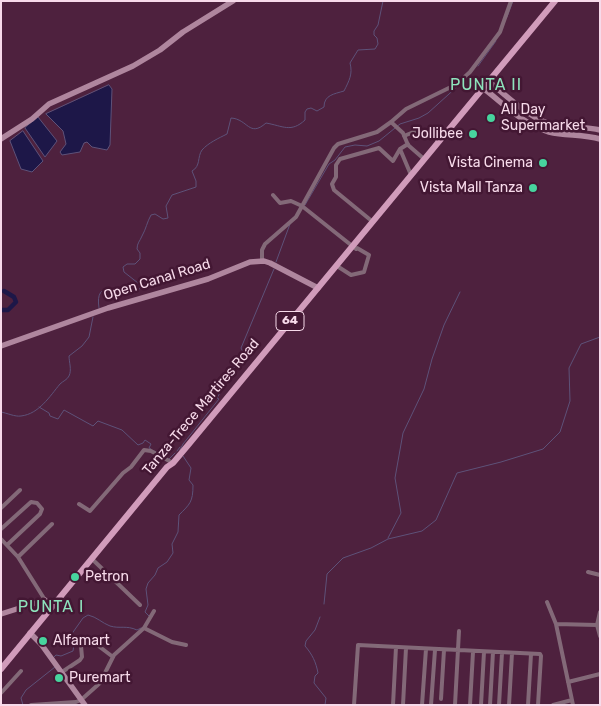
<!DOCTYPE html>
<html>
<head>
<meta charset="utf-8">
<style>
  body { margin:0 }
  #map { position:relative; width:601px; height:706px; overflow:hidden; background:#4e213e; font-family:Rubik,sans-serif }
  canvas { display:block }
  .frame { position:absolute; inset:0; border:2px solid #f7daea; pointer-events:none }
</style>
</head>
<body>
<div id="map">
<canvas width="601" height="706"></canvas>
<div class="frame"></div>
</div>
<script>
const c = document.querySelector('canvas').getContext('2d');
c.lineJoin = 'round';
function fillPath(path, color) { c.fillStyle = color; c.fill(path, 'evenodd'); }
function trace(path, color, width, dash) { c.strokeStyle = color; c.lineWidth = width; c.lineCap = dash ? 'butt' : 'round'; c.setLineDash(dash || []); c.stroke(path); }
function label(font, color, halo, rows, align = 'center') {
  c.font = font + ' Rubik,sans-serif'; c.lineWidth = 5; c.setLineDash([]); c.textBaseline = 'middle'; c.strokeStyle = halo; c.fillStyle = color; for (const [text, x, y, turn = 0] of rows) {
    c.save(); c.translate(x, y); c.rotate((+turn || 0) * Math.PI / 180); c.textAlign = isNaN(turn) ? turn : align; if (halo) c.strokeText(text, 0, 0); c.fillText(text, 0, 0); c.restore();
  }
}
const water = new Path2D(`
  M109,85L112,89L110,145L107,150L92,147L87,142L84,143L80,152L62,155L60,152L66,144L63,131L46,114Z
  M38,117L57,141L45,157L25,128Z
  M23,131L43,161L32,172L21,169L10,141Z`);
fillPath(water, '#1d1748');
trace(water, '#5e5279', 1);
trace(new Path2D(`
  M507,17L513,1
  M478,66L496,41
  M305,205L329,164L335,160L345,147L355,145L367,146L379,141L400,124L419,118L428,113L459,85
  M276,262L290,224
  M99,308C94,277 120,293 137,292L140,288L138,283L124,272L123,267L127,264H135L140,259V253L137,249C137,243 140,241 142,236C146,229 147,222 151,215L155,214L163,219L168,218L166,206L172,195L196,187V181L192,171C201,166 197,157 202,150C208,143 219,138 227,134L231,118C248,119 249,138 266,123C283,126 291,133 305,120V112L307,109L311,108L317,111L324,107C324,95 334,94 344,91C349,81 353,74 350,63L358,50L375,49L378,44L377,38L374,35V31L378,25L383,1
  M39,407L49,413L50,416L58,419L64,410L93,426L98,421L122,430L138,445L143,443L145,440L151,444L149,448L151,449
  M1,412C7,413 15,417 21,416C39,414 50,396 60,384C63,381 67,380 69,376C72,370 69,362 69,356L82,346L89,337L93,317
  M183,444L219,399L217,398L243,352L241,348L274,269
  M180,450L183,444
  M154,451L164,456
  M177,451L180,447
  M169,459L175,453
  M388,538L401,513L395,478L403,433L424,389L432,359L444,325L460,292
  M324,604L327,574L343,558L371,548L388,539L422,531L436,520L457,473L501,462L543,449L560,432L570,401L569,368L581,344L600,337
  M149,616L145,612L148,605L146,589L148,583L155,575L158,568L167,562L173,553L172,544L178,532L179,515C190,504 193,502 193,485L189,480L191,468L183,456
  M320,617L315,630L306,641L305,646C312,654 316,662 318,673L315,676L314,683L326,698L325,705
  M53,658L56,655L61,656L73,651L74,644L71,635L83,618L88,615C97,617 102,623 110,626C120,629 126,625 137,630L141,628
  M23,705L21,698L26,690L55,667`), '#5e5279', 1);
trace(new Path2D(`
  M1,310H8L16,302L14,297L4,291`), '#1d1748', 4.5);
trace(new Path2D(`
  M391,122L406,109L457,84L470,72L500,32L511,1
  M404,136L416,131L431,132L439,142
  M408,144L400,149L411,175
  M273,195L280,203L291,201L302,206L356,249L357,248L369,255L364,272L351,275L337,266
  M373,222L334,190L332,184L336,177V165L340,159L379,148L393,161L400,149
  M262,261V250L265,244L296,217L334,148L338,144L377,132L391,122L403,133L408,145L424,159
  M79,504L90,511L123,473L131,467L144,450L151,451L173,463
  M1,508L20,490
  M1,529L31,502L37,503L42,509L40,514L7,545
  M1,539L18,557L45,600
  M18,557L52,524
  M92,559L140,605
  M588,572L600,575
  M547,602L556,624L573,705
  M556,624L597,625L600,636
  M597,625L600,612
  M144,628L172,642L186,645
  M62,672L80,660L82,657L81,646L88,638L113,657
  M568,682L600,674
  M1,693L21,671
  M441,699L444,650
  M31,705L76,702L81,700L100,683L114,655L144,628L154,611
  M354,705L358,645L540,654L541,656L538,705
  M393,705L396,647
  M403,705L406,648
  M422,705L426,649
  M431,705L435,650
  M455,705L459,631
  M470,705L473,652
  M481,705L484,652
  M490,705L493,652
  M499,705L502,653
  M509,705L512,653
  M528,705L531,654
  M553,705L572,700`), '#836978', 4);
trace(new Path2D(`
  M489,82C509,97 528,118 553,125C569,129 585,126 600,130
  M483,88C504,104 524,125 549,132C566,136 583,134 600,139
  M1,139L32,119L49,104L133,66L160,50L183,32L233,1
  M1,346L108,308L208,279L250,262L264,261L270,263L318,288
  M1,614L45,600L52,606
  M30,633L41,644L85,705`), '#af869e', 5.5);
trace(new Path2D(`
  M1,669L167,467L173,463L189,444L555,1`), '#d19cbb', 6);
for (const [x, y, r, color] of [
  [491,118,5,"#47d49e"],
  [473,134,5,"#47d49e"],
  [543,163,5,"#47d49e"],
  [533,188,5,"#47d49e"],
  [75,577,5,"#47d49e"],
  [43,641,5,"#47d49e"],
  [59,678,5,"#47d49e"]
]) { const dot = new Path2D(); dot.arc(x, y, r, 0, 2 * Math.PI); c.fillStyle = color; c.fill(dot); trace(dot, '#431733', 2); }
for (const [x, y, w] of [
  [290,321,28]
]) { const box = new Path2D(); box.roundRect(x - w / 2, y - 9.5, w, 19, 4); c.fillStyle = '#431733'; c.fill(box); trace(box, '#f7daea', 1); }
label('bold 12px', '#f7daea', null, [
  ["64",290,321]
]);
label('14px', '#f7daea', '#431733', [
  ["All Day",501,110],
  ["Supermarket",501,126],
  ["Jollibee",463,134,"right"],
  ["Vista Cinema",533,163,"right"],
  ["Vista Mall Tanza",523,188,"right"],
  ["Petron",85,577],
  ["Alfamart",53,641],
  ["Puremart",69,678]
], 'left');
label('14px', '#f7daea', '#431733', [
  ["Open Canal Road",157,280,-17],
  ["Tanza-Trece Martires Road",201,407,-50]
]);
c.letterSpacing = '1px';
label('16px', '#8ee3bc', '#431733', [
  ["PUNTA II",486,85],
  ["PUNTA I",51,607]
]);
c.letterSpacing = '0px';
</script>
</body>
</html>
